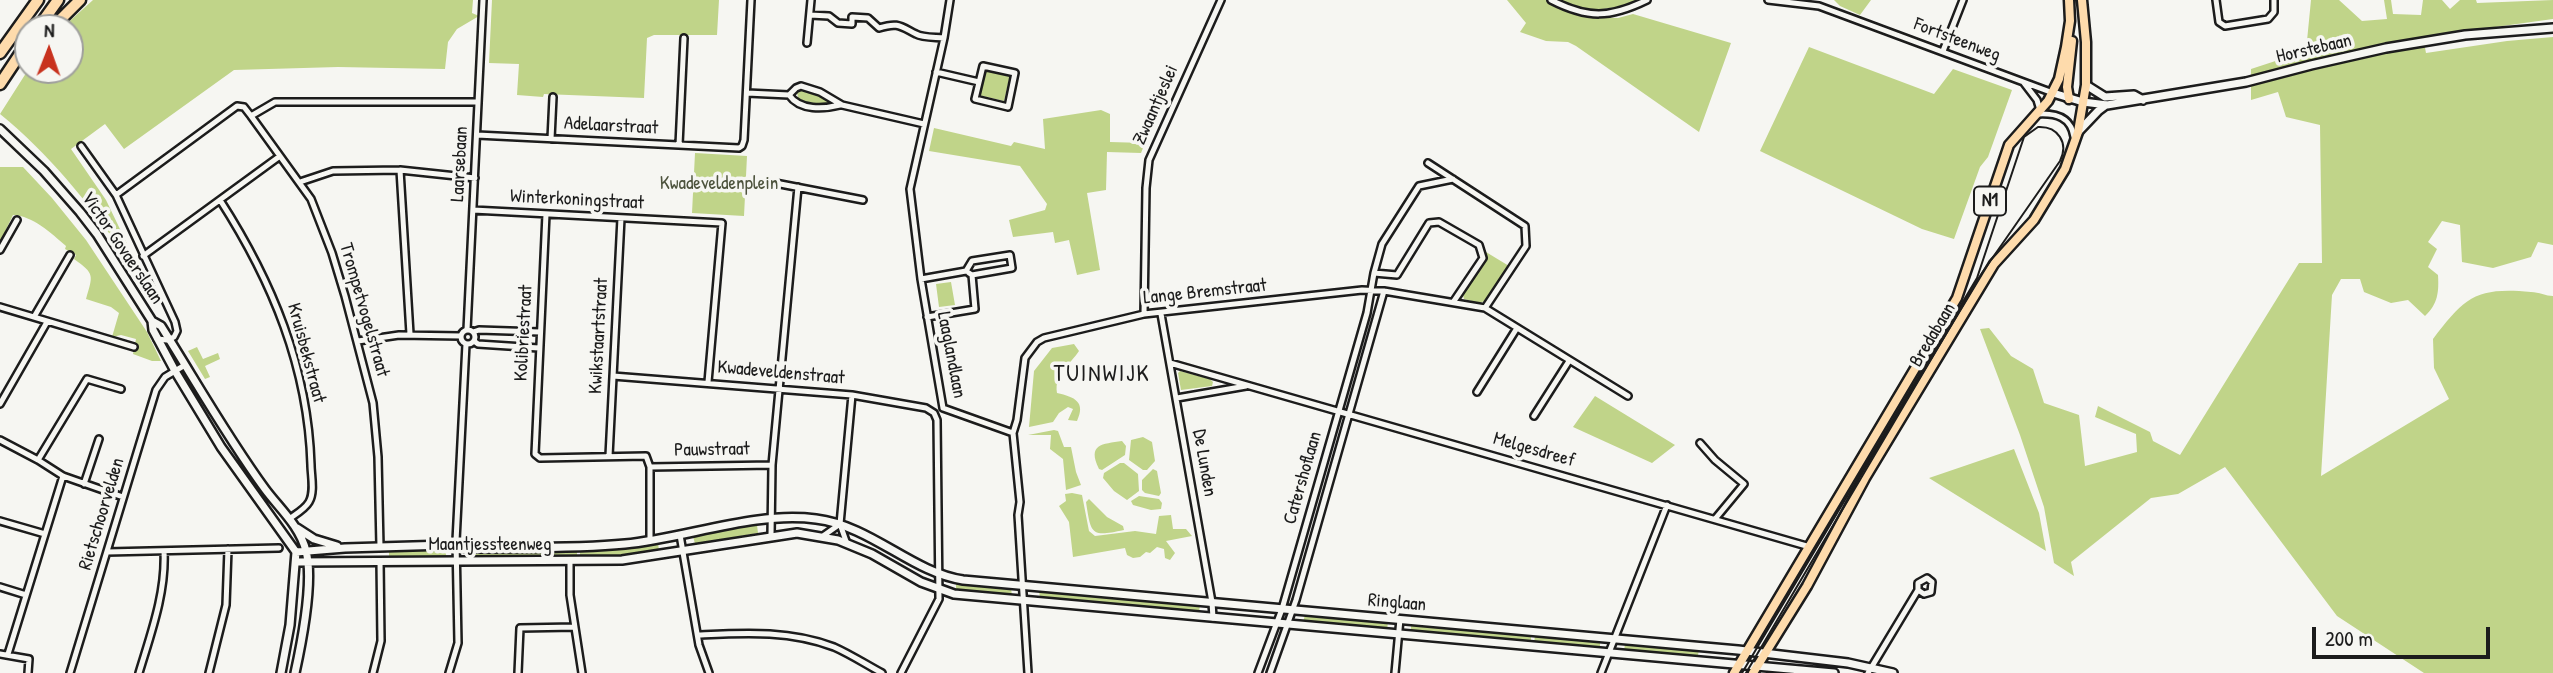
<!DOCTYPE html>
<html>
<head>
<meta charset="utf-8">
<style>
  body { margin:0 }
  #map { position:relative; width:2553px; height:673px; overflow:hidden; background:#f6f6f2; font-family:"Patrick Hand",sans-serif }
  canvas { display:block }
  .north { position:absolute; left:14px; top:14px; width:70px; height:70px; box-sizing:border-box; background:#f6f6f2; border:2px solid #9f9f9c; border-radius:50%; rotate:1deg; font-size:19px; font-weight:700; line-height:28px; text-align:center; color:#1c1c1c }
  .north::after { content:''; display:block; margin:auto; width:24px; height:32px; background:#c8321e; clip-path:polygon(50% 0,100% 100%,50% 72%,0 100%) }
  .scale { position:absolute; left:2312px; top:627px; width:178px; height:32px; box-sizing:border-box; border:4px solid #1c1c1c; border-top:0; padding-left:9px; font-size:21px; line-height:24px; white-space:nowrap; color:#1c1c1c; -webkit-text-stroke:5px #f6f6f2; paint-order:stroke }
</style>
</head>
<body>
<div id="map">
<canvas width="2553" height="673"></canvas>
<div class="north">N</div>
<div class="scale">200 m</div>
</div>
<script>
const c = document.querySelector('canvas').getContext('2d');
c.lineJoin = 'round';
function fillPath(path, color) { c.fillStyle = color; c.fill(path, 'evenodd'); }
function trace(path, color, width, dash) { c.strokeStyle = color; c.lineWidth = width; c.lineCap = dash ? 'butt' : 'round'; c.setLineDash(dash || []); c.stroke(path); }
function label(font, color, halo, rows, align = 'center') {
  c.font = font + ' "Patrick Hand",sans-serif'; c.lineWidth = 7; c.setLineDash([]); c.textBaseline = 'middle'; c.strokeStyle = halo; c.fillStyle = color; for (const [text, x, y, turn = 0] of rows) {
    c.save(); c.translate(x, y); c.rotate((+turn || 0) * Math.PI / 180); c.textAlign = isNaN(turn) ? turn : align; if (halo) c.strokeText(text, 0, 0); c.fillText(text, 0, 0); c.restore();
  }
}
fillPath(new Path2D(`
  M93,0H473L472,13L479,16L457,29L448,42L445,69L338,67L234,70L124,149L105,124L71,149L106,200L130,250L124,254C88,202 49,154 0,114L28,70H70V28H62Z
  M492,0H719L717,35H654L647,38L644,98L544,94L543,97L517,95L519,64L489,63Z
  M1507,0H1547L1579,16L1618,18L1633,14L1731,43L1699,132L1576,46L1568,42L1546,41L1520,32L1526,23Z
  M1558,0H1641C1612,9 1585,16 1558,0Z
  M1834,0H1871L1860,15L1840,6Z
  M2311,0H2339L2362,21L2387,19L2384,0H2391L2393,14L2421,15L2423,0H2442L2450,9L2460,0H2476L2477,3L2553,0V19L2423,37L2426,53L2507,41L2553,37V245L2538,242L2531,257L2493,268L2462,262L2460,225L2442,221L2428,242L2437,249L2428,267L2438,275C2439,292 2438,304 2425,316L2408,300L2391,303L2364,292L2360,279H2341L2332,295L2321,476L2449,399L2434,368L2433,339C2465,297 2476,287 2531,292C2539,292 2546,296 2553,296V673H2424L2337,616L2225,467L2178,494L2151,498L2071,562L2074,576L2054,563L2044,507L2020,435L1980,329L1989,328L2011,356L2033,369L2044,403L2079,415L2085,466L2137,452L2136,434L2095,417L2098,406L2150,432L2153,441L2180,455L2299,263H2322L2320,125L2286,117L2278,92L2251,100V69L2306,51Z
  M1809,47L1934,94L1953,69L2012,90L1988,157L1980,167L1954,239L1922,229L1760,151Z
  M984,70L1010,75L1004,101L978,95Z
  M803,89L828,98L830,104L825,106L799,101L797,93Z
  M1101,110L1110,114V142L1145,143L1141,153L1107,152L1106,190L1087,193L1100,270L1077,275L1069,240L1055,243L1053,232L1013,237L1009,220L1045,210L1047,204L1020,166L929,151L934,128L1011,146L1014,142L1045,149L1043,119Z
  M695,153L747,156L744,216L692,213Z
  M0,167H23L52,198L86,240L147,332L161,361H152L133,354L136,339L121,335L112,337L119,313L111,307L86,299C93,275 95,274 74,259L76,255L65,249L66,246C51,233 33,216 13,215L0,242Z
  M1486,252L1509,266L1485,301L1479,303L1464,299L1463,295L1485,262Z
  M951,282L955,305L939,307L936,284Z
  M1074,344L1079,351C1070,365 1054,373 1057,393C1075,397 1086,402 1077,421L1068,420L1073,409L1068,407L1059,413L1053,422L1029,427L1034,371L1052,348Z
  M197,347L203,359L218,353L220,359L205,366L210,377L205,379L188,351Z
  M1180,371L1210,379L1213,382L1212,386L1181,390L1178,373Z
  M1595,396L1675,445L1652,463L1573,427Z
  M1054,430L1058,431L1064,447H1071L1076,472L1081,485L1066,490L1063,459L1050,449L1051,435H1028Z
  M1143,437L1152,442L1155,461L1147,470H1143L1129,460L1131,440Z
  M1122,441L1126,446L1125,455L1102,470L1099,469C1087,444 1102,444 1122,441Z
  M2014,449L2039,513L2046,551L1929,478Z
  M1120,463H1124L1138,474L1139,491L1127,500L1114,491L1103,478L1104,473Z
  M1153,469L1157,471L1161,493L1159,496L1145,493L1142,490V480Z
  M1072,493L1082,495L1089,531L1095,536L1135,531L1156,534L1159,516L1171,515L1173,529H1186L1192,536L1166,541L1175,553L1170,560L1165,558L1164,549L1157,547L1150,553L1146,552L1140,557L1133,558L1127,555L1125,548L1073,557L1069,522L1059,506L1066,501L1065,494Z
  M1139,496L1159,499L1162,503L1161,509L1151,510L1133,505L1131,501Z
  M1089,499L1107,517L1123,526L1124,530C1091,537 1091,535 1086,502Z
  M757,525L758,533L695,544L693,536Z
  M658,542L659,551L625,557H580V549L625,548Z
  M446,549V556L389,557V550Z
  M577,549V557H472V552Z
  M956,583L1011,588L1012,596L960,592L956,590Z
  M1039,590L1200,604L1199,613L1040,599Z
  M1305,615L1388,622L1387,630L1303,622Z
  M1411,625L1531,635V643L1411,633Z
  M1535,635L1600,641V650L1534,644Z
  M1625,643L1699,650L1698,655L1675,657L1624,652Z`), '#c0d489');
const street = new Path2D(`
  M1551,0C1588,19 1610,18 1647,0
  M1768,0L1819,6L2053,93
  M2216,0L2219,22L2225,26L2268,19L2274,12V0
  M810,15L829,16L838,23L852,24V17L868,18L879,28C898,22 900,26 916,34C923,38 936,37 944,38
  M807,43L811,0
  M1943,51L1963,0
  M983,66L1015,73L1008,107L975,99Z
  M936,72L979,82
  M2024,83L2037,100L2040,110
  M747,93L789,95C800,111 824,109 840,105
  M789,95L796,88L801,86L820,92L842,105L924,124
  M2038,114C2056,113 2071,117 2074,137
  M251,116L275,102H478
  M477,135L739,148L742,146L744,140L751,0
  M551,139L553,97
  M679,145L684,38
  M81,146L116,195L175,322L177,331L174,337L167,340L157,339
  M1428,163L1525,226L1526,246L1485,308
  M400,170L410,334
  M300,182L333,171L400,170L475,178
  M770,182L863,200
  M116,195L237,106L244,107L251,116L311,199L332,253L345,296L373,403L378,457L380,547
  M220,200C272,281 308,367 311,465C311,475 315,492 309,502C305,509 296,514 289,519
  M473,210L722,223L708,382
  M546,214L535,454L540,458L646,456L650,467V541
  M0,250L17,220
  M143,256L280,156
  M966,271L972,261L1010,255L1012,268L972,275
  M1374,273L1397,275L1429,223L1439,222L1479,245L1483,258L1454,301
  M921,279L966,271
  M0,307L134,347
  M1144,314L1146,188L1149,160L1221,0
  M1161,314L1212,602L1213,618
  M34,317L70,255
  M927,317L975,309L972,275L969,273
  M461 337a7 7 0 1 1 14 0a7 7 0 1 1-14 0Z
  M467,330L483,0
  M473,332L479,330L540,332
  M358,341L399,335L461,336
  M474,341L478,344L539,348
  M1170,363L1810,547
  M613,376L852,395L926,408L934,413
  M1477,392L1517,328
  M1177,398L1246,386
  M0,404L47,322
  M943,408L921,279L910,189L944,38L950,0
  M943,408L1013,433
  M1534,416L1569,361
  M0,440L38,460L63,476L123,497
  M1700,443L1715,460L1744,484L1715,519
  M609,456L621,218
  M38,460L87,379L121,389
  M650,467L772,465
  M84,484L99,439
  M0,521L45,534
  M680,535L699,645L709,673
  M771,536L772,465L798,187
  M823,536L840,524
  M847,544L840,524L852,395
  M107,552L279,548
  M570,561V595L582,673
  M0,587L26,595
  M698,635C744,633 789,630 834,647C850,654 867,665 882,673
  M0,654L29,659L28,673
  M8,654L63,476
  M70,673L156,390L165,377L185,365
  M139,673C151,633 166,593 164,551
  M209,673L226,605L228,549
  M373,673L381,641L380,561
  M449,673L458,643L456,541L466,344
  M518,673L520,628L575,627
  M901,673L939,599L937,420L934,413
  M1028,673L1018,515L1020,502L1013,433L1017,420L1025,358L1037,342L1044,338L1144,314L1362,290L1384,291L1485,308L1628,396
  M1258,673L1282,609L1367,313L1374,273L1382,244L1419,186L1453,179
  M1270,673L1296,600L1384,291
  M1395,673L1400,619
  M1601,673L1667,505
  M1868,673L1918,590V583L1927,578L1932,582L1931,592L1924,594L1918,590`);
const secondary = new Path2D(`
  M2086,85L2105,97L2134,95L2143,100
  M2053,93L2083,102L2107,105L2246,82L2311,65L2386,48L2465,35L2553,28
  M0,129L44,171L80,212L97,234L152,321L153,330L175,371L221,447L296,552L290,625L281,673
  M2078,132L2098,111L2106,105
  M152,321L161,326C195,380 227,437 265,489C279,508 300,526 306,551C314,582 302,641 295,673
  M297,528L314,539L337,546
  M296,552L345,548L447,545L470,548C522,547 574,549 625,544C687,538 754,511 816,519C872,526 911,572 963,580L1738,650L1848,663L1893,673
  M296,562L622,560L797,533L838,540L872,554L921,582L954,594L1834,673`);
const primary = new Path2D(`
  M2069,99L2067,87L2072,41
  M1734,673L1957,298L2009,145L2048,101L2059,79L2066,47L2070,21L2069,0
  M1753,673L1807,586L1865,478L1994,264L2034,220L2065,169L2078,132L2086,85V42L2082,0`);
const highway = new Path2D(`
  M38,28L58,0
  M52,28L80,0
  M0,53L38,0
  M0,84L28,42`);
trace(street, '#1c1c1c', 10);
trace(secondary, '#1c1c1c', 12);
trace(primary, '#1c1c1c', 13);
trace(highway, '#1c1c1c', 15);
trace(street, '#f6f6f2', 5);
trace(secondary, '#f6f6f2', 7);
trace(primary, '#fedbac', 8);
trace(highway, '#fedbac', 10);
trace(new Path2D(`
  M1742,673L1977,278L2024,137L2038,127C2058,126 2069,143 2060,161L1982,273L1746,673`), '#1c1c1c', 2);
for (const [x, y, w] of [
  [1990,201,32]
]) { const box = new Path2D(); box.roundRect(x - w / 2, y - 14.5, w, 29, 5); c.fillStyle = '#f6f6f2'; c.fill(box); trace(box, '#1c1c1c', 2); }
label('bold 18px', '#1c1c1c', null, [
  ["N1",1990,201]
]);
label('19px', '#1c1c1c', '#f6f6f2', [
  ["Fortsteenweg",1957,40,21],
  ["Horstebaan",2314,49,-13],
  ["Zwaantjeslei",1156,105,-66],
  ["Adelaarstraat",611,126,3],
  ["Laarsebaan",460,164,-87],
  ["Winterkoningstraat",577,200,3],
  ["Victor Govaerslaan",122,248,56],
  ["Lange Bremstraat",1205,292,-6],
  ["Trompetvogelstraat",364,310,74],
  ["Kolibriestraat",524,333,-87],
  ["Bredabaan",1933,335,-59],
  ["Kwikstaartstraat",599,336,-87],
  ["Kruisbekstraat",306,353,75],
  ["Laaglandlaan",951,355,79],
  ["Kwadeveldenstraat",781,373,5],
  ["Pauwstraat",712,450,-1],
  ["Melgesdreef",1534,450,16],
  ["De Lunden",1204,463,80],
  ["Catershoflaan",1303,478,-74],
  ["Rietschoorvelden",102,514,-73],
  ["Maantjessteenweg",490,545],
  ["Ringlaan",1397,603,5]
]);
label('19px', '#4d533d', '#f6f6f2', [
  ["Kwadeveldenplein",719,184]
]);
c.letterSpacing = '2px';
label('23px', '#1c1c1c', '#f6f6f2', [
  ["TUINWIJK",1102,375]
]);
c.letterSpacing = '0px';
</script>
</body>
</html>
